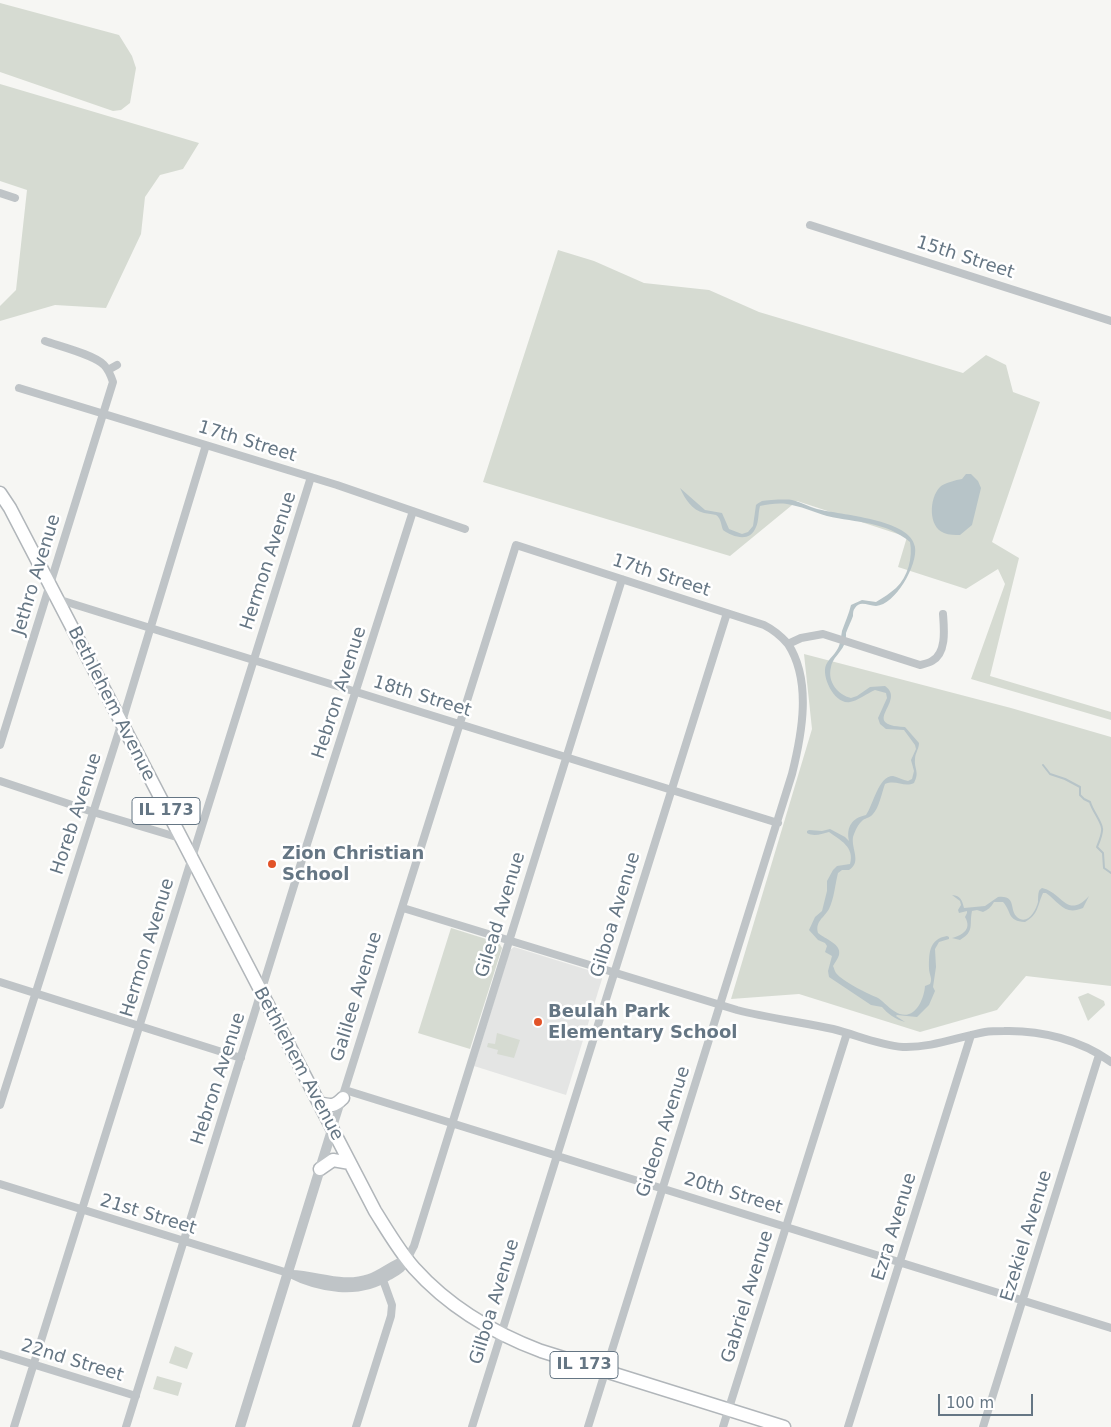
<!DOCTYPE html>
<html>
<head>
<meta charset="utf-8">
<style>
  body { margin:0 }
  #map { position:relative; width:1111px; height:1427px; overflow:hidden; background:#f6f6f3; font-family:"DejaVu Sans",sans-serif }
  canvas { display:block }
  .scale { position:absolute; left:938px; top:1394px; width:95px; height:22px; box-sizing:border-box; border:2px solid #657684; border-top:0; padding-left:6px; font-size:15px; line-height:18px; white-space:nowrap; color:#657684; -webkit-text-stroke:4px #fff; paint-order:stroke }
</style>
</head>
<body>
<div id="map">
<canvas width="1111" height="1427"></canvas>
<div class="scale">100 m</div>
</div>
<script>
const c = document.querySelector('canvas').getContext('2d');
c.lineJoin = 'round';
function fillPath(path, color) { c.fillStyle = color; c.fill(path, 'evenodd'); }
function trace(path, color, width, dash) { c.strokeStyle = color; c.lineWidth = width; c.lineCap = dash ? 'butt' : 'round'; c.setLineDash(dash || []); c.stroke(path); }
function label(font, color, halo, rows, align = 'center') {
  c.font = font + ' "DejaVu Sans",sans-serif'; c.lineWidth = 5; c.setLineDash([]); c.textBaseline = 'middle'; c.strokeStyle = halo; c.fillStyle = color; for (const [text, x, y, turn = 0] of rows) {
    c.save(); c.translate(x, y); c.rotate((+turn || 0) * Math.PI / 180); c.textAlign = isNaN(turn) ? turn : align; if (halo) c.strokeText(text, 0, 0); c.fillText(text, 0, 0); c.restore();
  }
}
fillPath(new Path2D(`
  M514,947L601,974L602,979L566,1095L474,1066L510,950Z`), '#e4e5e4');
fillPath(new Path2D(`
  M0,3L119,35L132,56L136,68L130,103L121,110L113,111L0,72Z
  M0,84L199,143L183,169L160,175L145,197L141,234L106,308L55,305L0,321V306L16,290L27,190L0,181Z
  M558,250L594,261L644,283L709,290L759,312L963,373L986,355L1006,365L1013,392L1040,402L992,542L1019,558L990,676L1111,712V720L971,679L1005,584L998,569L966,589L898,567L907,537L797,501L730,556L483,482Z
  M804,654L1011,708L1111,737V986L1026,976L997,1010L920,1032L799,994L731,999L812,729Z
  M451,928L499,943L502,948L470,1049L418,1033Z
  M1088,993L1104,1001L1105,1005L1088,1021L1078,997Z
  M497,1033L520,1040L514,1058L497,1054L498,1050L487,1047L488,1043L495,1044Z
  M175,1346L193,1353L187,1369L169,1363Z
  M157,1376L182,1383L178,1396L153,1389Z`), '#d6dbd2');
fillPath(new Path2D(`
  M966,474H971L978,481L981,488L972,525L960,535C955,535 949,535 944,533C928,527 929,498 940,487C944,483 956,480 962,479Z
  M680,488L705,510L722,513L729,529L742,534L748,532L753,526L756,505C757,504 760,502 762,501C767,500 787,499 792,500C801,502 809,507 817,509C840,515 911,519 915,547C918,565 895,605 876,606C868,606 860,600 855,608C853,610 853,613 853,616C851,622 848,627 846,633C846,637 846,641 844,645C841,652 832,659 831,667C827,682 838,695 851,698L857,696L870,687L885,686C907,701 858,725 905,727L919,743C919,749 915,753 915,759C914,769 920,772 914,783C904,788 896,779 885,784C882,792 879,808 873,814C871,817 866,818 863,820C858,824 855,831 853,837C851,849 862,862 849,870H842L838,873C835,885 834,899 829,909C824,918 815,921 818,933C825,939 842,944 839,955C838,959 835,962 833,966C834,968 835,972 836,973C842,981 866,993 876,997C883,1000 887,1007 894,1011C913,1024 924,1001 925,986L930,984C933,978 929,975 929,968C929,953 929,939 947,936L949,937V939L939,942L935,949L936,967L933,987L935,991L929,1005L917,1017L897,1015L896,1016L905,1022C895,1019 888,1014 882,1007L871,1005L829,977L828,971L832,956L825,952L827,946L825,943L818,940L809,930L815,917L822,911L827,891V881L833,870L837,866L850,864C855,847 840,840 829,832C821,834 814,837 807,833V831L809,830L822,831L830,829L845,837L849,841C846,827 852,818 866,815C873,806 878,776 893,776C897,777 903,780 908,781L912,779L914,771L911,760L916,749L915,745L904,730L886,729L880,724L878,718L887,698L886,693L875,690C868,693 857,701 850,702C835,705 821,677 826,665C829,658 836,654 839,646C841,641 841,636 842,631C845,622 849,614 851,605L862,600L876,602C883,598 890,593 896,588C908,577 913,557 910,542C885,521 857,523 827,516C814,512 800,506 787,504C778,503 769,504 760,506C758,513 759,521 756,527C750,543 733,537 723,530C721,525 721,518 716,515C713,514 708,514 704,513C692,510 685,499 680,488Z
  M1042,888C1062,892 1067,920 1089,896L1083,908C1064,916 1059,902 1046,893H1043C1037,906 1039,914 1025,922C1007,921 1012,912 1003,902H994C991,907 988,910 983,912L977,910L972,911C969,925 975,931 960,940L952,938C963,935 972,929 965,917L967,913V911L959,913L958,910L961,905L960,901L952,895C961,896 962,900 964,908L985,906L998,897C1019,895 1007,913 1020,919C1029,923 1036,910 1038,902C1038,899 1038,894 1039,891C1040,889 1041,889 1042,888Z`), '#b7c4c8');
trace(new Path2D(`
  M1043,765L1050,774L1065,779L1080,787V795L1084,799L1090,802C1092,810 1101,821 1102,828C1103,833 1099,842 1097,847L1103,853L1104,868L1111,873`), '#b7c4c8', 2);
const primary = new Path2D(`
  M0,493L10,508L375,1211C387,1230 399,1251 414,1268C449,1307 493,1333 541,1351L784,1427
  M319,1103C331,1106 334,1107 343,1098
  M320,1169L333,1160L350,1163`);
trace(primary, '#b1b6ba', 15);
trace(new Path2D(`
  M0,193L15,198
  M810,225L1111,321
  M108,370L117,365
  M19,388L337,485L465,529
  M57,599L778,823
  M0,745L113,382C111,376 109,370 104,365C95,355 59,346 45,341
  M0,781L93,812L180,838
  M403,908L737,1010C768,1018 801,1022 833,1029C857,1035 878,1045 903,1047C931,1048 958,1037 985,1032C991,1031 997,1031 1004,1031C1041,1030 1081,1040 1111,1062
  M0,982L241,1058
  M345,1090L1111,1328
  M0,1105L121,725L206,445
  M332,1130L516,545L764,625C774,630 781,636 788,644L801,638L823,634L920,665C924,664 929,663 932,661C947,653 944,628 943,614
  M0,1184L288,1273C319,1289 359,1296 389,1276C394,1273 399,1271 402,1267C407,1261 410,1253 414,1246L622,579
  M292,1274C318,1275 343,1287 369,1278C383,1273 393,1263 407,1259
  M0,1354L136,1396
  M14,1427L311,477
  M126,1427L301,863L413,511
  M356,1427L391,1316L392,1305L383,1280
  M472,1427L727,613
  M588,1427L792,774C802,734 812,681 788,644
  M723,1427L847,1033
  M848,1427L971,1035
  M983,1427L1099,1055`), '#bfc4c7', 8);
trace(new Path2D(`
  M240,1427L332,1130`), '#bfc4c7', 10);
trace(primary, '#fff', 12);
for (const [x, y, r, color] of [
  [272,864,5,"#e25328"],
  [538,1022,5,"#e25328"]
]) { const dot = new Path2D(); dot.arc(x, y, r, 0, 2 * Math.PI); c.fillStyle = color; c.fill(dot); trace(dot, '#fff', 2); }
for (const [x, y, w] of [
  [166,811,68],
  [584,1365,68]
]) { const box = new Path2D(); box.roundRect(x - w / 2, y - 13.5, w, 27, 4); c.fillStyle = '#fff'; c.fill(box); trace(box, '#657684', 1); }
label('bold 16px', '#657684', null, [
  ["IL 173",166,811],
  ["IL 173",584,1365]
]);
label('18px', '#657684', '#fff', [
  ["15th Street",965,258,18],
  ["17th Street",247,442,17],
  ["Hermon Avenue",269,561,-72],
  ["Jethro Avenue",37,575,-73],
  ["17th Street",661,576,18],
  ["Hebron Avenue",340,693,-72],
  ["18th Street",422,697,17],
  ["Bethlehem Avenue",111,704,63],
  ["Horeb Avenue",77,814,-72],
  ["Gilead Avenue",501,915,-73],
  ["Gilboa Avenue",616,915,-73],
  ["Hermon Avenue",148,948,-73],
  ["Galilee Avenue",357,997,-73],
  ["Bethlehem Avenue",298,1064,62],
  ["Hebron Avenue",219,1079,-72],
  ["Gideon Avenue",664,1132,-72],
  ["20th Street",733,1194,17],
  ["21st Street",148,1215,17],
  ["Ezra Avenue",895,1227,-73],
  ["Ezekiel Avenue",1027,1236,-73],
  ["Gabriel Avenue",748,1297,-73],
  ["Gilboa Avenue",495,1302,-73],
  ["22nd Street",72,1361,17]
]);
label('bold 18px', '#657684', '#fff', [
  ["Zion Christian",282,854],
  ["School",282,875],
  ["Beulah Park",548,1012],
  ["Elementary School",548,1033]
], 'left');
</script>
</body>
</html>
